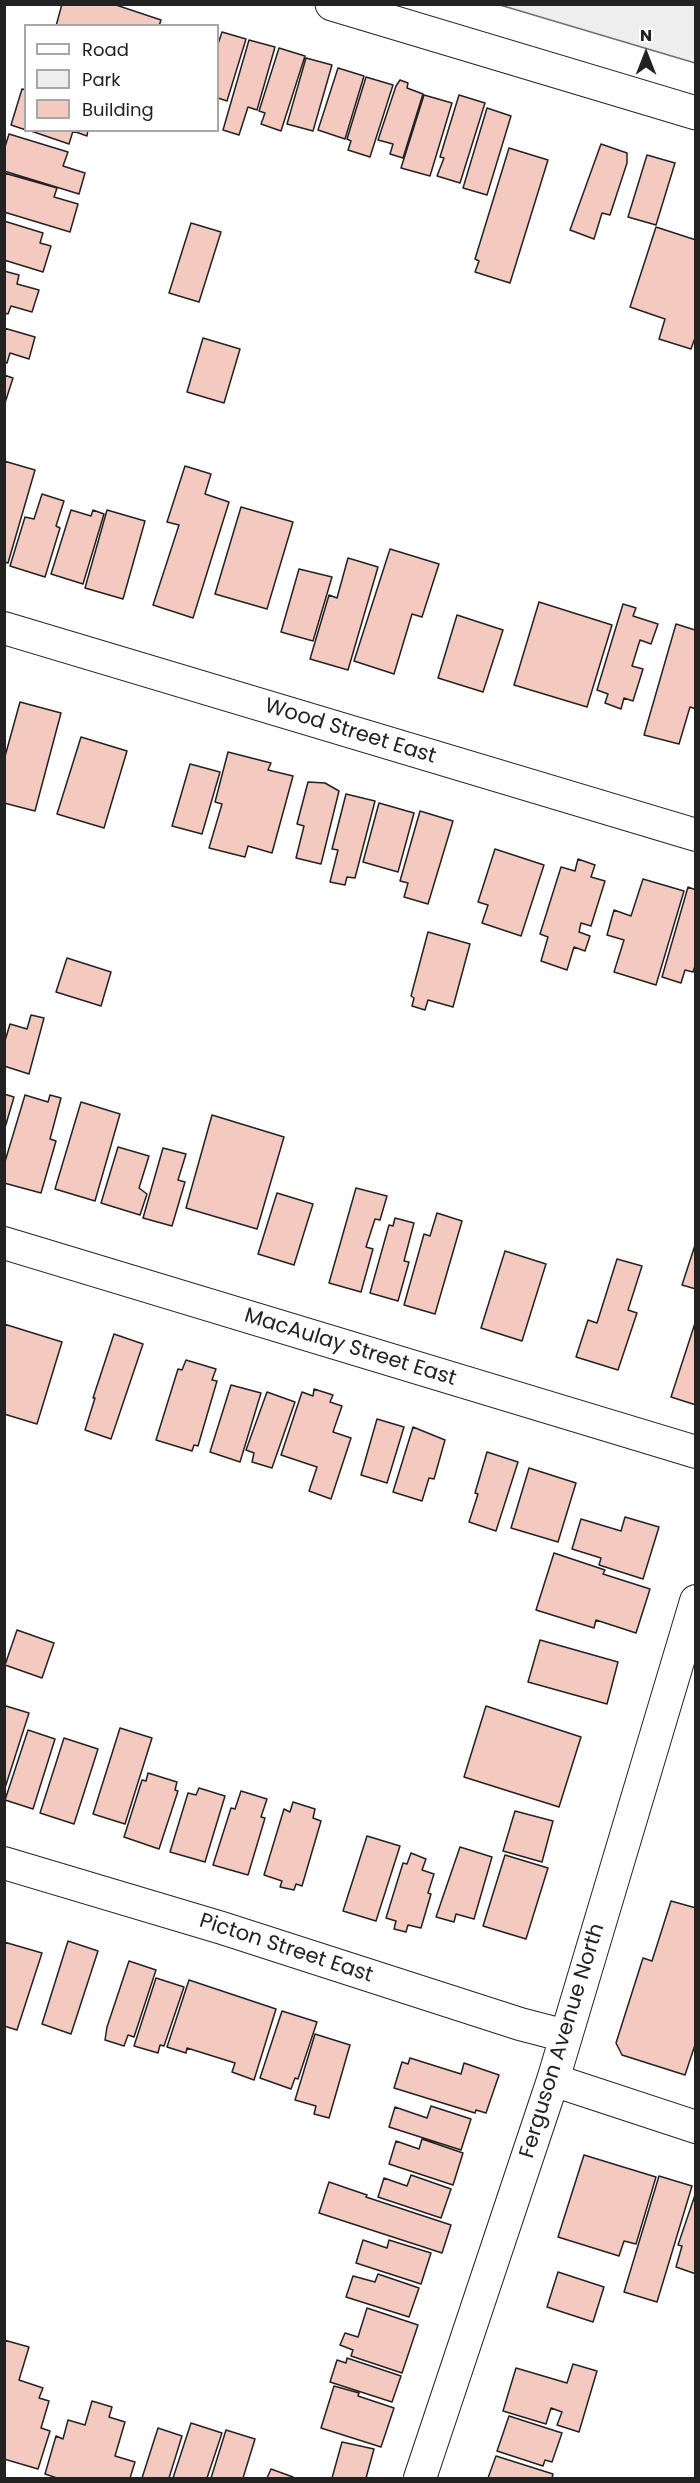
<!DOCTYPE html>
<html>
<head>
<meta charset="utf-8">
<style>
  body { margin:0 }
  #map { position:relative; width:700px; height:2483px; overflow:hidden; background:#fff; font-family:Poppins,sans-serif }
  canvas { display:block }
  .frame { position:absolute; inset:0; border:6px solid #222; pointer-events:none }
  .legend { position:absolute; left:24px; top:24px; width:195px; height:108px; box-sizing:border-box; background:#fff; border:2px solid #a7a7a7; margin:0; padding:8px 10px; list-style:none; font-size:18px; color:#222 }
  .legend li { display:flex; align-items:center; gap:12px; height:30px }
  .legend b { width:30px; border:2px solid #a7a7a7 }
  .north { position:absolute; left:616px; top:24px; width:60px; height:60px; -webkit-text-stroke:4px #fff; paint-order:stroke; rotate:0deg; font-size:16px; font-weight:700; line-height:24px; text-align:center; color:#222 }
  .north::after { content:''; display:block; margin:auto; width:21px; height:27px; background:#222; clip-path:polygon(50% 0,100% 100%,50% 72%,0 100%) }
</style>
</head>
<body>
<div id="map">
<canvas width="700" height="2483"></canvas>
<div class="frame"></div>
<ul class="legend">
<li><b style="height:8px;background:#fff"></b>Road</li>
<li><b style="height:16px;background:#eee"></b>Park</li>
<li><b style="height:16px;background:#f3c9c0"></b>Building</li>
</ul>
<div class="north">N</div>
</div>
<script>
const c = document.querySelector('canvas').getContext('2d');
c.lineJoin = 'round';
function fillPath(path, color) { c.fillStyle = color; c.fill(path, 'evenodd'); }
function trace(path, color, width, dash) { c.strokeStyle = color; c.lineWidth = width; c.lineCap = dash ? 'butt' : 'round'; c.setLineDash(dash || []); c.stroke(path); }
function label(font, color, halo, rows, align = 'center') {
  c.font = font + ' Poppins,sans-serif'; c.lineWidth = 4.5; c.setLineDash([]); c.textBaseline = 'middle'; c.strokeStyle = halo; c.fillStyle = color; for (const [text, x, y, turn = 0] of rows) {
    c.save(); c.translate(x, y); c.rotate((+turn || 0) * Math.PI / 180); c.textAlign = isNaN(turn) ? turn : align; if (halo) c.strokeText(text, 0, 0); c.fillText(text, 0, 0); c.restore();
  }
}
const green = new Path2D(`
  M500,5H695V63Z`);
fillPath(green, '#eee');
trace(green, '#6f6f6f', 1.5);
const building = new Path2D(`
  M62,4H113L161,20L159,26H56Z
  M222,32L246,39L227,101L218,98V44Z
  M249,40L275,47L257,110L248,107L239,135L223,130Z
  M279,48L305,56L281,131L261,124L265,113L259,111Z
  M306,58L332,65L313,131L287,124Z
  M338,68L364,76L345,139L318,130Z
  M366,77L393,85L370,157L348,150L351,141L347,139Z
  M400,80L408,83L407,88L423,94L403,158L390,154L393,144L378,140L396,86Z
  M22,89L26,90V130L11,125Z
  M424,95L452,103L430,176L401,168Z
  M459,95L485,103L460,183L437,176L444,158L440,157Z
  M487,108L511,116L487,195L463,188Z
  M28,130H88L87,136L73,131L69,144Z
  M9,134L68,152L63,166L85,173L79,194L4,171V150Z
  M601,144L627,153V163L610,215L602,213L594,239L570,230Z
  M509,148L548,160L510,283L475,272L479,261L475,259Z
  M647,155L675,163L656,225L628,217Z
  M4,173L57,188L54,197L78,204L70,232L4,212Z
  M4,221L43,233L40,243L51,246L43,272L4,260Z
  M191,223L221,232L199,302L169,293Z
  M656,227L696,240V335L691,349L659,339L665,319L630,307Z
  M4,271L19,275L17,284L39,290L32,312L11,306L8,314L4,313Z
  M4,328L35,337L29,359L10,353L7,363H4Z
  M203,338L240,349L224,403L187,392Z
  M4,375L13,378L4,406Z
  M4,461L35,470L8,563L4,562Z
  M185,466L211,474L205,494L229,502L193,618L153,605L179,525L167,522Z
  M42,494L64,501L56,526L60,528L45,577L10,566L25,517L34,519Z
  M241,507L293,522L267,609L215,594Z
  M71,510L91,516L93,510L104,514L83,584L51,574Z
  M107,510L145,521L123,599L85,588Z
  M390,549L439,564L422,617L412,614L394,674L354,661Z
  M348,558L378,567L348,670L310,659L329,595L337,598Z
  M299,569L332,577L313,641L281,632Z
  M539,602L612,625L587,707L514,685Z
  M623,604L636,608L633,616L658,624L651,644L640,640L632,666L643,669L633,701L624,698L621,709L605,703L608,694L597,690Z
  M457,615L503,630L483,692L438,678Z
  M676,624L695,630L696,627V709L690,707L679,744L644,735Z
  M20,702L61,713L35,811L4,803V760Z
  M81,737L127,751L104,828L57,814Z
  M228,752L271,763L268,770L293,776L272,853L248,846L245,857L209,848L222,804L215,802Z
  M190,764L220,772L202,834L172,826Z
  M308,782L325,783L339,791L321,864L296,858L304,826L297,824Z
  M346,794L375,801L355,878L347,877L345,885L330,882L338,850L332,849Z
  M379,803L414,813L398,872L363,862Z
  M420,811L453,821L428,904L404,897L408,883L400,881Z
  M495,849L544,865L521,936L482,923L488,905L478,902Z
  M578,859L595,865L591,877L605,881L591,926L581,923L579,932L590,936L585,951L574,947L567,970L541,961L548,937L540,934L561,867L575,871Z
  M643,879L684,891L656,985L614,972L624,940L607,935L614,910L631,916Z
  M688,887L696,890V963L693,972L685,970L681,983L662,977Z
  M428,932L470,944L453,1007L428,1000L425,1010L412,1006L414,998L411,996Z
  M67,958L111,972L101,1006L56,992Z
  M31,1015L44,1018L29,1074L4,1066V1044L10,1024L27,1029Z
  M4,1094L14,1097L4,1131Z
  M25,1095L48,1102L50,1095L61,1098L50,1139L56,1141L41,1193L4,1183V1165Z
  M81,1102L120,1114L95,1201L55,1189Z
  M212,1115L284,1137L257,1229L186,1208Z
  M118,1147L149,1156L139,1188L147,1194L140,1215L101,1203Z
  M163,1148L186,1154L178,1180L185,1182L172,1226L143,1218Z
  M356,1188L387,1196L380,1220L375,1219L366,1247L373,1249L361,1292L329,1283Z
  M277,1193L313,1204L294,1265L258,1254Z
  M437,1213L462,1221L435,1314L404,1305L424,1234L430,1236Z
  M395,1218L414,1223L404,1261L409,1262L398,1301L370,1293L389,1225L393,1226Z
  M696,1242V1289L682,1285Z
  M505,1251L546,1264L522,1341L481,1328Z
  M617,1259L642,1266L628,1310L637,1313L618,1370L576,1357L588,1320L597,1323Z
  M696,1320V1405L671,1397Z
  M4,1324L62,1342L37,1424L4,1414Z
  M114,1334L143,1344L111,1439L85,1430L95,1398H93Z
  M186,1360L216,1369L212,1380L217,1381L198,1446L194,1445L192,1451L156,1440L178,1369L182,1370Z
  M231,1385L261,1393L240,1462L210,1452Z
  M314,1389L333,1395L330,1402L342,1406L333,1432L351,1438L331,1499L309,1491L317,1467L281,1455L302,1392L313,1396Z
  M267,1392L295,1402L272,1468L252,1462L254,1453L246,1450Z
  M377,1419L404,1427L387,1483L361,1475Z
  M413,1427L445,1440L434,1479L429,1478L422,1501L393,1492Z
  M487,1452L518,1462L496,1531L469,1522L478,1494L475,1493Z
  M529,1468L576,1483L558,1542L511,1528Z
  M625,1517L659,1527L643,1579L599,1565L601,1558L572,1549L581,1519L621,1531Z
  M554,1553L605,1570L603,1574L650,1589L636,1633L596,1620L594,1628L536,1610Z
  M17,1630L54,1643L42,1678L5,1665Z
  M540,1640L618,1662L607,1704L528,1682Z
  M6,1706L29,1713L4,1791V1710Z
  M486,1706L581,1737L559,1807L464,1777Z
  M120,1728L152,1738L125,1824L93,1814Z
  M28,1730L55,1739L33,1809L5,1800Z
  M64,1738L98,1749L74,1824L40,1813Z
  M148,1773L177,1782L175,1790L178,1791L159,1849L124,1837L142,1780L146,1781Z
  M199,1788L225,1796L205,1862L170,1852L188,1793L196,1795Z
  M241,1791L267,1799L261,1817L265,1818L248,1875L213,1865L231,1808L235,1809Z
  M293,1802L315,1809L313,1818L321,1821L302,1886L296,1884L294,1890L280,1887L282,1881L264,1875L284,1809L290,1812Z
  M515,1811L553,1821L542,1862L503,1851Z
  M367,1836L400,1846L376,1921L343,1911Z
  M460,1847L492,1857L474,1919L456,1914L454,1922L436,1917Z
  M411,1853L426,1859L422,1870L434,1874L428,1893L431,1894L421,1928L408,1925L406,1932L394,1929L396,1921L386,1918L403,1863L407,1864Z
  M505,1855L548,1868L526,1939L483,1926Z
  M671,1901L696,1908V2042L685,2075L622,2055L616,2043L643,1958L652,1961Z
  M68,1941L98,1951L71,2034L42,2024Z
  M4,1942L42,1953L17,2030L4,2026Z
  M129,1961L156,1970L134,2037L128,2035L124,2046L105,2040L107,2027Z
  M156,1978L184,1987L164,2046L160,2045L158,2053L134,2046Z
  M189,1980L276,2009L254,2080L232,2072L235,2063L187,2048L186,2053L167,2047Z
  M282,2011L317,2022L298,2079L295,2078L291,2089L260,2078Z
  M315,2034L350,2045L329,2118L314,2114L316,2106L295,2100Z
  M410,2058L461,2074L464,2063L499,2075L486,2113L476,2110L475,2113L394,2088L402,2062L408,2064Z
  M431,2106L471,2119L461,2150L389,2127L395,2107L427,2118Z
  M422,2139L463,2153L453,2185L389,2164L396,2141L419,2149Z
  M584,2155L656,2177L636,2244L624,2241L619,2256L558,2237Z
  M411,2175L451,2189L441,2218L378,2197L384,2178L407,2186Z
  M659,2176L692,2186L657,2302L624,2292Z
  M329,2182L367,2195L366,2197L451,2225L442,2253L319,2213Z
  M695,2195H696V2274L676,2267L682,2246L678,2245Z
  M363,2240L387,2248L389,2240L431,2253L421,2284L356,2263Z
  M558,2272L604,2287L593,2322L547,2307Z
  M378,2274L419,2288L409,2317L346,2297L353,2276L375,2282Z
  M367,2308L418,2325L402,2373L351,2356L353,2350L340,2345L345,2333L358,2337Z
  M4,2340L29,2347L19,2380L43,2388L39,2398L49,2401L41,2428L50,2431L38,2469L4,2459Z
  M347,2358L401,2376L392,2402L330,2382L337,2360L346,2363Z
  M573,2364L597,2371L579,2432L557,2425L562,2412L551,2408L546,2424L503,2411L516,2368L567,2383Z
  M334,2386L359,2393L358,2396L394,2408L381,2447L321,2428Z
  M92,2401L112,2407L109,2417L125,2422L115,2456L135,2462L130,2478H57L45,2474L56,2436L63,2439L68,2420L85,2425Z
  M509,2416L562,2433L552,2462L545,2460L543,2466L497,2451Z
  M191,2423L222,2433L207,2478H173Z
  M158,2428L182,2436L169,2478H142Z
  M226,2430L255,2439L243,2478H211Z
  M342,2442L374,2449L366,2478H332Z
  M496,2456L553,2474L552,2478H488Z
  M271,2469L293,2477L292,2478H267Z`);
fillPath(building, '#f3c9c0');
trace(building, '#222', 1.5);
const street = new Path2D(`
  M4,628L696,835
  M4,1243L696,1452
  M4,1863L222,1928L520,2024L566,2036
  M553,2080L696,2127
  M420,2478L553,2080L696,1601`);
const secondary = new Path2D(`
  M332,4L696,113`);
trace(street, '#222', 34);
trace(secondary, '#222', 35);
trace(street, '#fff', 32);
trace(secondary, '#fff', 33);
label('21px', '#222', '#fff', [
  ["Wood Street East",350,732,17],
  ["MacAulay Street East",350,1348,17],
  ["Picton Street East",286,1949,18],
  ["Ferguson Avenue North",563,2041,-73]
]);
</script>
</body>
</html>
